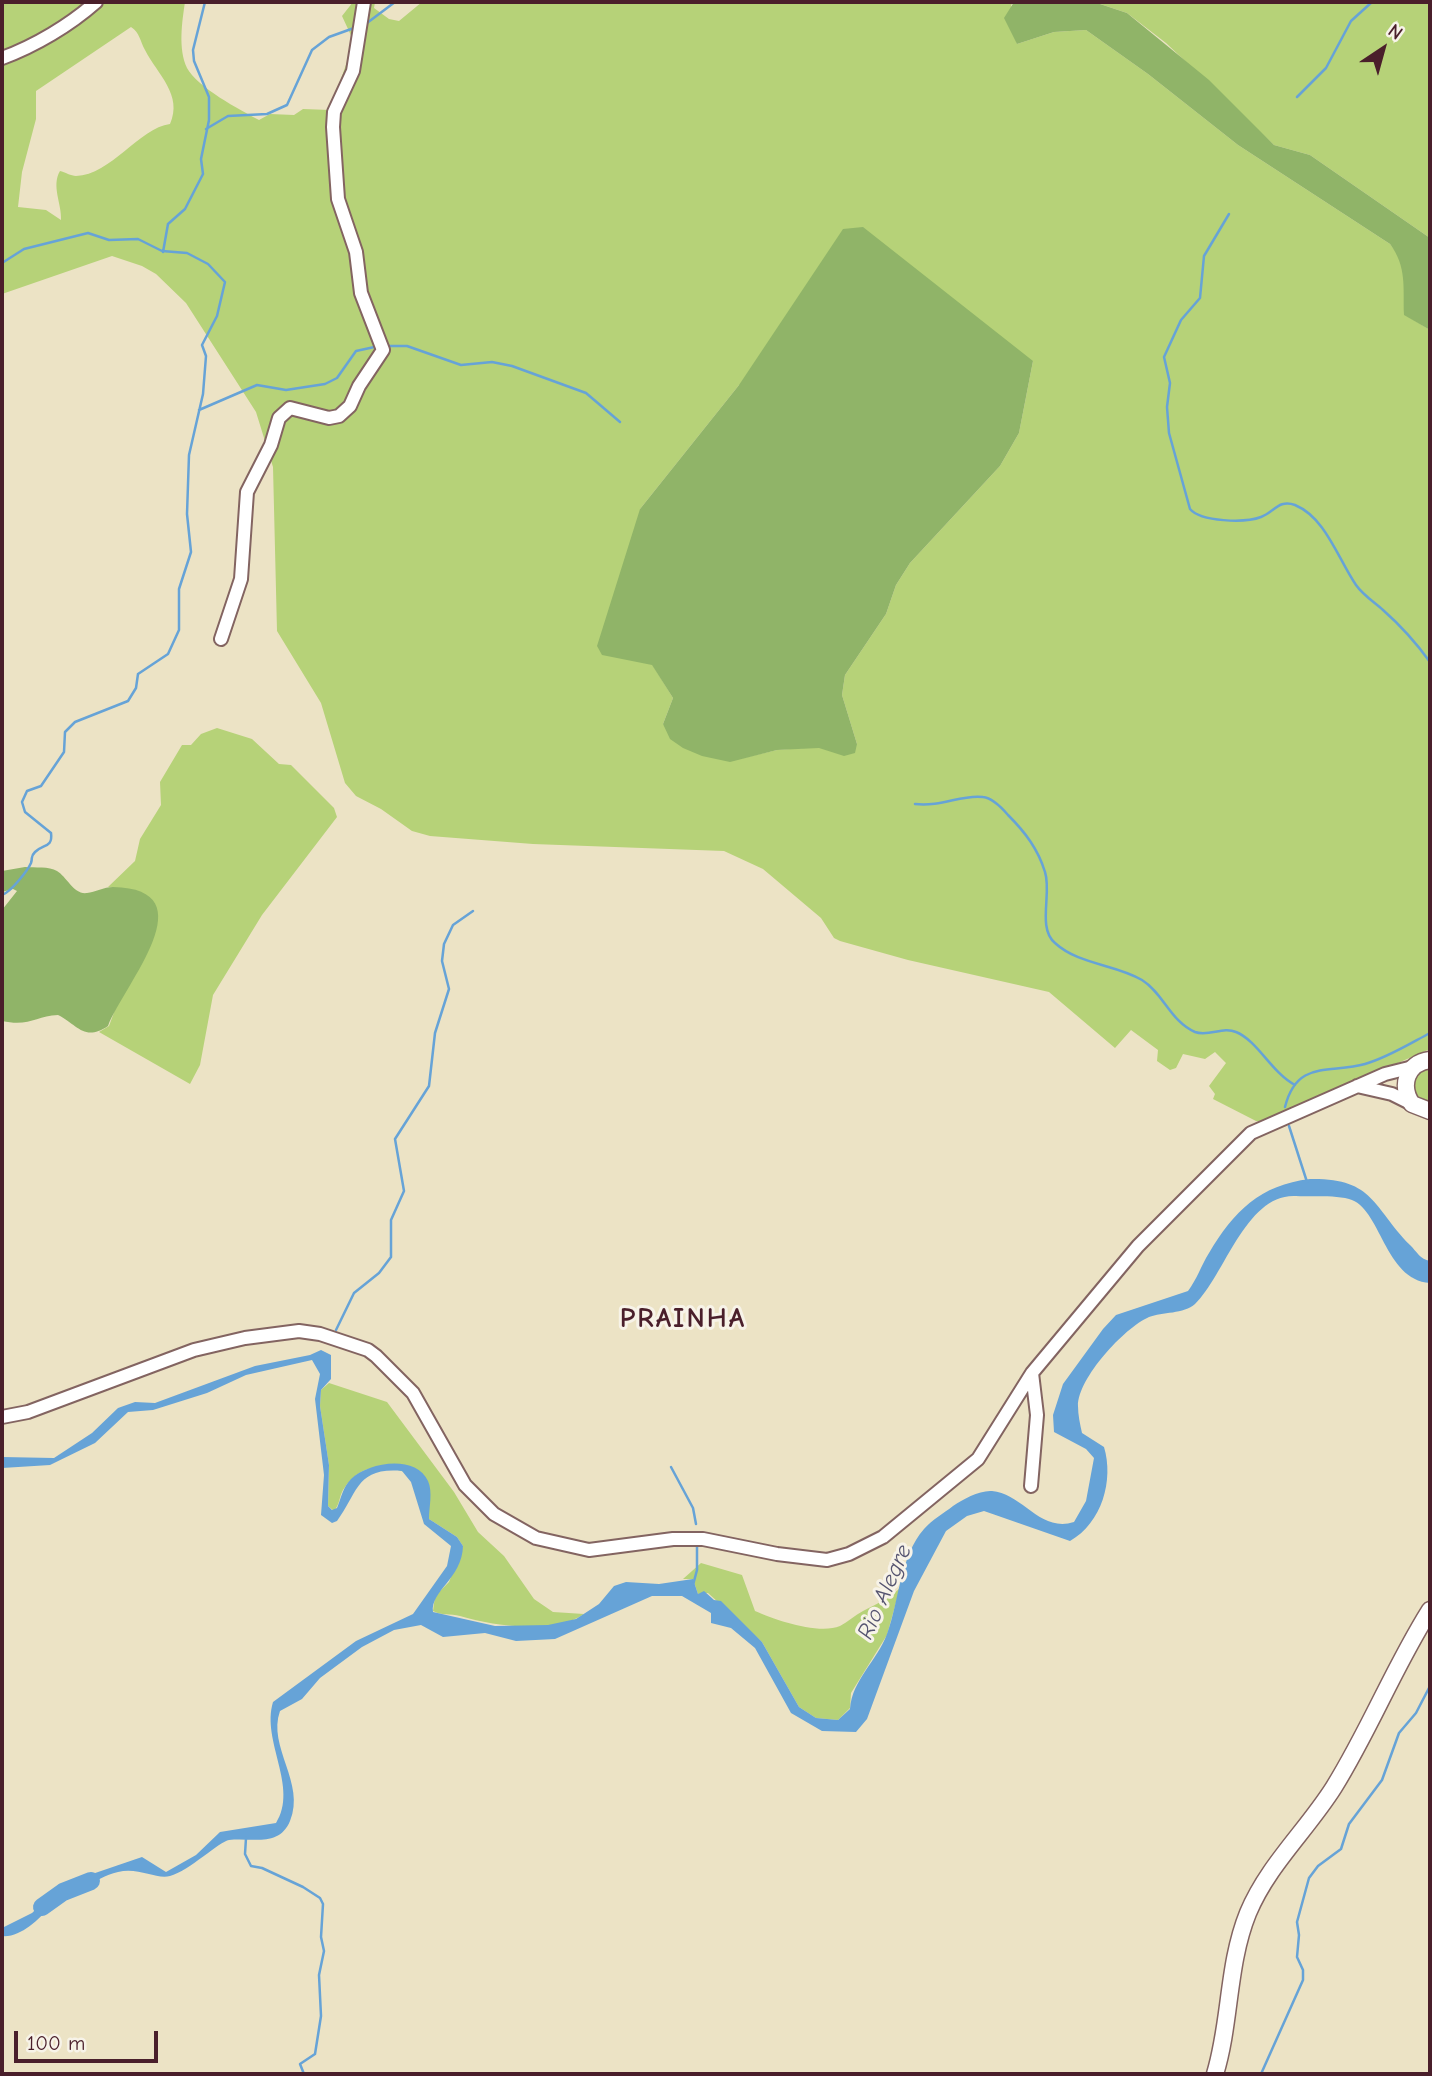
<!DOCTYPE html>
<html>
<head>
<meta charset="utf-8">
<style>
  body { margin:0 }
  #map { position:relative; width:1432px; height:2076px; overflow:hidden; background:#ece3c5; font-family:"Comic Neue",sans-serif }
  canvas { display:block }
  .frame { position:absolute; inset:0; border:4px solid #4a1f2b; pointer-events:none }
  .north { position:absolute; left:1348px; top:14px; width:70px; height:70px; -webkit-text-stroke:5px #f7f3e8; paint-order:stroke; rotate:36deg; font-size:19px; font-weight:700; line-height:28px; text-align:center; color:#4a1f2b }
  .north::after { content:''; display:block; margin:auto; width:24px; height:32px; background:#4a1f2b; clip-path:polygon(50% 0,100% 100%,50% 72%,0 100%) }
  .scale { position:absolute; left:14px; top:2031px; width:144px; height:32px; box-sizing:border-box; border:4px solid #4a1f2b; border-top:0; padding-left:9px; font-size:21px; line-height:24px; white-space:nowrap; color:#4a1f2b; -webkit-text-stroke:5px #f7f3e8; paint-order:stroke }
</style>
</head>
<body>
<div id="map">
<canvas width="1432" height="2076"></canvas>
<div class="frame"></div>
<div class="north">N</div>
<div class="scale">100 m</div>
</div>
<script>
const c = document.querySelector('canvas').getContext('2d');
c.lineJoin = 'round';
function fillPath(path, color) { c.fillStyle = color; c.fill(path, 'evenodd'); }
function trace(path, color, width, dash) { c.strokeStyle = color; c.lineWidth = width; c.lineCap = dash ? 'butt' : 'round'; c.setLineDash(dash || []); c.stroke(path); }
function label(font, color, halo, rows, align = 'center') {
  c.font = font + ' "Comic Neue",sans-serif'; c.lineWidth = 6; c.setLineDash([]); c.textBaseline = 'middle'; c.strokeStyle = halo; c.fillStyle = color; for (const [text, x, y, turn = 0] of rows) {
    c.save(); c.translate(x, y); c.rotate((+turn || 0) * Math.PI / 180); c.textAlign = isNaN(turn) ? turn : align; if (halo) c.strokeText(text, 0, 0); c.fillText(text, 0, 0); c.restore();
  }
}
fillPath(new Path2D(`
  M2,2H185C182,22 178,49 187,68C197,87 240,110 259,120L270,114L294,115L303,109L330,110L354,42L342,16L353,2H375L374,8L389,19L399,21L422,2H1014L1011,5L1017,44L1054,32L1086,30L1148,74L1238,145L1390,244L1401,258L1405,276L1404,314L1430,330V1049L1263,1122L1256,1121L1213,1099L1215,1094L1209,1086L1226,1063L1215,1052L1205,1059L1183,1054L1176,1068L1170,1070L1157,1061L1158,1050L1131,1030L1115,1048L1049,992L908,960L840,941L834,938L821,918L763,869L724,851L533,844L430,836L412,831L381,809L356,796L345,783L321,703L277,631L273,467L256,412L186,303L156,274L142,266L112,256L2,294ZM131,27C140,33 140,41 145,50C158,75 183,95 170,124C139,128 111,175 76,176C71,176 65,172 60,171C51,186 62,204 61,220L46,210L18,207L22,172L36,119V91ZM1033,361L1019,433L1000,466L910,563L896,585L886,614L845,675L842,695L857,744L777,750L730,761L663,724L673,698L652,664L640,509L739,385Z
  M1094,2H1430V238L1310,155L1274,145L1166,43L1127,13Z
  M217,728L252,739L279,764L291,765L334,808L337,817L262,915L213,995L200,1065L190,1084L99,1032L109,1026L116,1007L112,887H108L135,861L140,839L161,805L160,782L182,745H191L201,734Z
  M1430,1063V1107L1413,1096L1411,1079Z
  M329,1383L387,1402L454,1492L478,1532L504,1556L534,1599L553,1612L584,1614C554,1635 493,1626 460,1616C450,1613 442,1616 433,1611L435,1596L449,1582L463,1546L457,1537L429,1519L427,1480C396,1469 366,1454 343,1490C339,1497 340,1504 334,1511L328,1506L329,1465L320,1406L321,1390Z
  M701,1563L742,1575L755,1611C775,1620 819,1635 840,1626C848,1622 855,1615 863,1611C878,1603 888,1600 900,1588L887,1635L851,1693L850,1708L838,1720L816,1718L799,1707L762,1642L708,1593L698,1594L693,1579H683Z`), '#b6d278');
fillPath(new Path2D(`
  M1014,2H1094L1127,13L1209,80L1274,145L1310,155L1430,238V330L1404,315C1403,287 1407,267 1390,244L1238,145L1148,74L1086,30L1054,32L1017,44L1004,18Z
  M863,227L1033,361L1019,433L1000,466L910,563L896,585L886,614L845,675L842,695L857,744L855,753L844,756L819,748L777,750L730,762L702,756L683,748L670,739L663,724L673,698L652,665L602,655L597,646L640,509L739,385L843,229Z
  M25,867C35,868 49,866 57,871C67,877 74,895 87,893C95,892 104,887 113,887C209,889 125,983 108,1026C84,1042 78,1025 58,1015C36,1016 29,1027 2,1021V910L17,891L13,889L2,892V871Z`), '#90b468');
fillPath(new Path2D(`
  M1310,1179C1374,1178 1372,1206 1410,1245C1417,1252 1420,1259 1430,1261V1283C1384,1280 1381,1207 1349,1199C1334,1195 1312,1197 1296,1196C1246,1193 1225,1275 1195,1304C1184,1314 1162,1312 1149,1317C1124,1328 1078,1378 1078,1406C1078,1415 1080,1424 1082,1433L1104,1447C1114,1480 1102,1523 1070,1541L984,1511L967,1516L946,1531L914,1591L867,1719L856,1732L822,1731L791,1713L755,1648L731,1628L711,1623V1613L682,1596H652L555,1639L516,1641L485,1633L443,1637L421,1625L394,1630L362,1647L320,1678L302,1699L280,1711C267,1747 306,1783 290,1821C279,1848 251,1837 229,1840C220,1841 189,1871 170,1876C157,1880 139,1867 118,1872C105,1875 96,1881 84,1887C77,1890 70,1888 63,1891C56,1894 54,1902 50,1907C38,1920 20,1938 2,1936V1928L32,1913L63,1884L142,1857L166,1872L196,1855L220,1832L276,1823C299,1787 261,1741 273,1702L356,1641L413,1614L447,1566L451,1546L424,1524L411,1482L402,1471C356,1467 358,1493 337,1521L332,1523L321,1515L324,1475L315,1399L320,1374L312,1360L246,1375L207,1393L153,1410L128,1412L95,1443L50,1465L2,1468V1457L54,1458L92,1433L118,1408L135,1402L155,1403L255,1366L310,1355L321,1350L331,1355V1379L321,1390L320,1406L329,1465L328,1506L332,1510L337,1508C341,1498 343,1487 351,1479C368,1462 416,1454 428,1481C433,1492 429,1507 429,1519L457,1537L463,1546C462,1579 430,1591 433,1612L495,1626L548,1625L576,1619L599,1604L614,1586L626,1582L659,1584L693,1579L698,1594L704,1591L714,1600L721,1601L762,1642L799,1707L816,1718L838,1720L850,1709C852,1680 877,1661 887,1634C899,1602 900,1556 924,1529C932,1520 944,1513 953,1506C963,1499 980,1490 992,1491C1022,1493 1040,1533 1074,1522L1086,1501L1094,1458L1086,1449L1054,1432L1053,1415L1063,1384L1103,1329L1116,1315L1188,1291C1197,1279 1201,1266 1209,1253C1234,1211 1260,1185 1310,1179Z`), '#66a3d7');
trace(new Path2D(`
  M367,23L395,2
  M1297,97L1326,68L1351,21L1372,2
  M206,129L228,116L267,114L287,105L312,50L329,37L354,28
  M1229,214L1204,256L1200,298L1181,320L1164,357L1170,383L1167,407L1169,433L1190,509C1201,522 1245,523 1261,517C1274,512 1279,499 1295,505C1326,518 1338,559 1356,585C1363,595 1374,602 1383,610C1400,625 1417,644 1430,662
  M163,252L168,224L185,209L203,174L201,159L209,120V97L194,61L193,50L205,2
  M2,263L24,249L88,233L109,240L138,239L162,251L187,253L208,264L225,282L217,316L202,345L206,356L203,394L189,455L187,514L191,552L179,589V630L168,654L138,674L136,688L128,701L75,722L65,732L64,752L41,786L27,791L22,802L25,812L51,833C53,848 43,844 35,852C30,857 33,857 31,863C28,870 11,892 2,895
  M385,346H407L461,365L492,362L512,366L586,393L620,422
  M199,410L257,385L286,390L325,384L337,378L356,351L379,346
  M915,804C942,807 962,794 983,797C993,798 1002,808 1008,815C1025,832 1038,849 1045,872C1052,893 1037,928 1055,943C1079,965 1115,964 1142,980C1163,993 1171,1022 1195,1032C1209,1037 1223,1026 1236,1032C1258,1041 1271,1072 1295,1085
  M1285,1107C1297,1059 1330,1074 1365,1064C1387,1058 1411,1043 1430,1033
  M1289,1126L1307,1182
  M336,1330L354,1293L379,1273L391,1257V1220L404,1191L395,1139L429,1086L435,1033L449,989L442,961L444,944L453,925L473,911
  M671,1467L693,1508L696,1524
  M693,1585L697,1570V1547
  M246,1838L245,1854L251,1866L262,1868L303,1887L320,1898L323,1904L321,1937L324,1951L319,1975L321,2016L315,2054L300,2064L304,2074
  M1261,2074L1303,1980V1970L1297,1957L1299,1935L1297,1922L1309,1878L1318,1866L1341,1849L1349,1824L1382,1780L1399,1733L1416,1713L1430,1686`), '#66a3d7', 2.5);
trace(new Path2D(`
  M42,1907L63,1892L91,1881`), '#66a3d7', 18);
const minor = new Path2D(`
  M2,58C35,46 70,25 96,2
  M221,639L241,579L247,492L271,445L279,418L290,408L329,418L339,416L350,406L359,386L383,350L361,293L356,252L338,199L333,127L334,112L353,71L364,2
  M1357,1086L1392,1094L1412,1104
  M2,1417L28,1412L194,1350L245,1338L299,1331L320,1334L368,1350L376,1356L413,1393L465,1485L494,1514L536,1538L589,1550L673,1539H703L777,1554L827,1560L849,1554L883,1537L978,1459L1032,1373L1138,1246L1251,1133L1385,1074L1413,1067
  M1031,1486L1037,1415L1032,1373`);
const major = new Path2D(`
  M1430,1060C1406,1063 1400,1086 1412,1104L1430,1111
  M1215,2074C1231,2022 1227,1965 1248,1913C1268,1865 1307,1830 1334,1787C1370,1729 1394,1667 1430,1610`);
trace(minor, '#836461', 16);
trace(major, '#836461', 19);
trace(minor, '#fff', 12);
trace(major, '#fff', 16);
label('italic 23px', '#555470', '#f7f3e8', [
  ["Rio Alegre",885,1592,-66]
]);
c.letterSpacing = '2px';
label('bold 28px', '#4a1f2b', '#f7f3e8', [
  ["PRAINHA",683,1319]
]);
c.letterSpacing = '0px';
</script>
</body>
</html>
